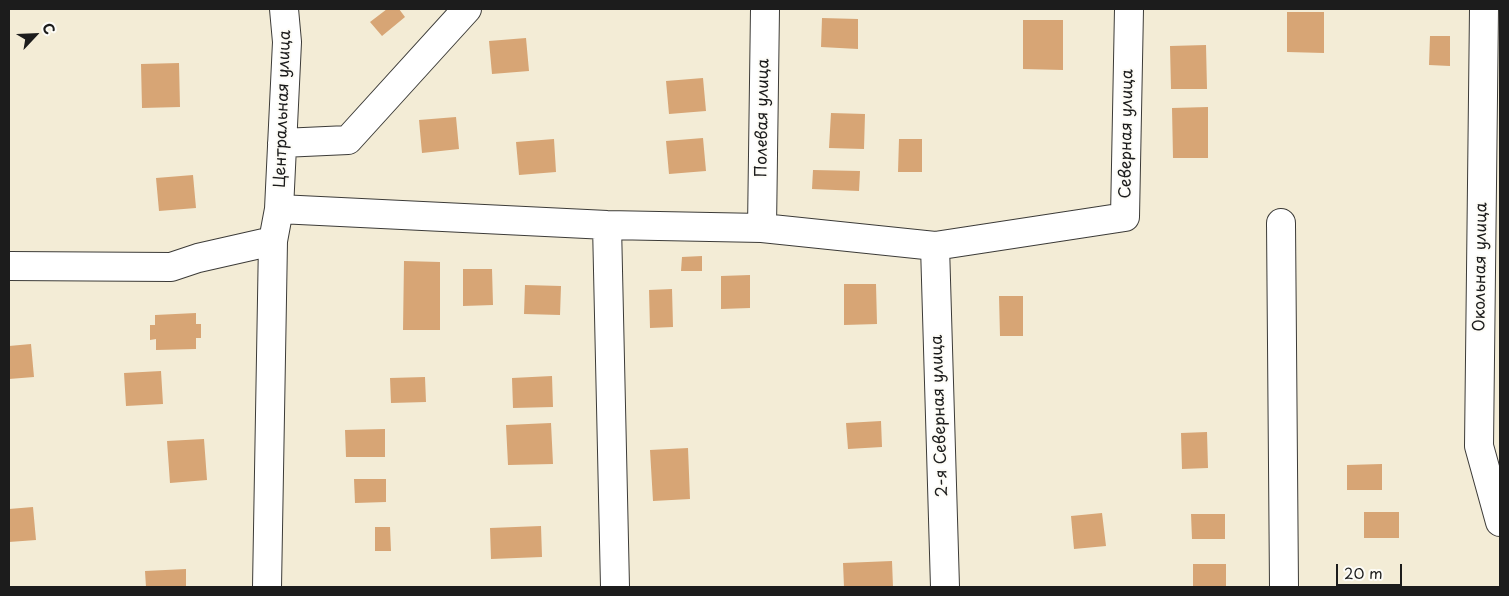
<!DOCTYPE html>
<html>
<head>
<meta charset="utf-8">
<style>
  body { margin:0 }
  #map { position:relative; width:1509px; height:596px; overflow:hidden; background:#f3ecd6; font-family:"Playpen Sans",sans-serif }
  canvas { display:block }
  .frame { position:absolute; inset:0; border:10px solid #1c1c1c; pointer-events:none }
  .north { position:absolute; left:10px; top:10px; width:50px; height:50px; -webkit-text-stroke:4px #fdfcf7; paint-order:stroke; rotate:65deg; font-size:14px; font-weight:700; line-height:20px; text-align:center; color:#1c1c1c }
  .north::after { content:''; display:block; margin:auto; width:18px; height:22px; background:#1c1c1c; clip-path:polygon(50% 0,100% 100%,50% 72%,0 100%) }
  .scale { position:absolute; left:1336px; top:564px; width:66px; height:22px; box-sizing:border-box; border:2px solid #1c1c1c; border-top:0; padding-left:6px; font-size:15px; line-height:18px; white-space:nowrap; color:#1c1c1c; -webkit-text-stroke:4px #fdfcf7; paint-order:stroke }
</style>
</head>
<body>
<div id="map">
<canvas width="1509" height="596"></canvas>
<div class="frame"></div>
<div class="north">С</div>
<div class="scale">20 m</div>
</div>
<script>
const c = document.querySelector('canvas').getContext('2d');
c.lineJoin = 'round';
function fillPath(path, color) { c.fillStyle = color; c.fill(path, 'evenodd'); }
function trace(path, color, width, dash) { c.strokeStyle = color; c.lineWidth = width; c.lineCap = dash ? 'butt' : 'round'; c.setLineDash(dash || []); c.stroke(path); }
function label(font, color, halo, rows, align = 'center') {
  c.font = font + ' "Playpen Sans",sans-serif'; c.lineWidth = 4; c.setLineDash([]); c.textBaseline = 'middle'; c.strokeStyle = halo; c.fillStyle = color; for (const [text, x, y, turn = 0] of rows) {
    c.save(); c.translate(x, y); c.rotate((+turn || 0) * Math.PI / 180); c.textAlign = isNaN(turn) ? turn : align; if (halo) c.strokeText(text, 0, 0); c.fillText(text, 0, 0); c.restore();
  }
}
fillPath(new Path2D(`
  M387,9H399L405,17L382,36L370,22Z
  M1287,12H1324V53L1287,52Z
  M822,18L858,19V49L821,47Z
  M1023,20H1063V70L1023,69Z
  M1430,36H1450V66L1429,65Z
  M526,38L529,71L492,74L489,41Z
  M1206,45L1207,89H1171L1170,46Z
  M179,63L180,107L142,108L141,64Z
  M703,78L706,111L669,114L666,81Z
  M1208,107V158H1173L1172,108Z
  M831,113L865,114L864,149L829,148Z
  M456,117L459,149L422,153L419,120Z
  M703,138L706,171L669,174L666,141Z
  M554,139L556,172L519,175L516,142Z
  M899,139H922V172H898Z
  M813,170L860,171L859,191L812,189Z
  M193,175L196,208L159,211L156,178Z
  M702,256V271H681L682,257Z
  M404,261L440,262V330H403Z
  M463,269H492L493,305L463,306Z
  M750,275V308L721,309V276Z
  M844,284H876L877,324L844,325Z
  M525,285L561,286L560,315L524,314Z
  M672,289L673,327L650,328L649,290Z
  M999,296H1023V336H1000Z
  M196,313V324H201V338H196V349L156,350V339L150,340V325H155V315Z
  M31,344L34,377L9,379V346Z
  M161,371L163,404L126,406L124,373Z
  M552,376L553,407L513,408L512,378Z
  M425,377L426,402L391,403L390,378Z
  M881,421L882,447L848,449L846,423Z
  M551,423L553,464L508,465L506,425Z
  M385,429V457H346L345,430Z
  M1207,432L1208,468L1182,469L1181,433Z
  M204,439L207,480L170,483L167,441Z
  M688,448L690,499L653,501L650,450Z
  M1382,464V490H1347V465Z
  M354,479H386V502L355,503Z
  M33,507L36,540L9,542V509Z
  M1364,512H1399V538H1364Z
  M1102,513L1106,546L1074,549L1071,516Z
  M1191,514H1225V539H1192Z
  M541,526L542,557L491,559L490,528Z
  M375,527H390L391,551H375Z
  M892,561L893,587H844L843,563Z
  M1193,564H1226V587H1193Z
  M186,569V587H146L145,571Z`), '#d7a575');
const minor = new Path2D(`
  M1484,9L1479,446L1500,522
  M282,143L348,140L467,9
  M279,209L607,225L762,228L935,246L1125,217L1129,9
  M1281,223L1284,587
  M607,225L615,587
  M762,228L765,9
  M935,246L945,587
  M9,266L171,267L198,258L273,241
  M267,587L273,241L279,209L287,42L284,9`);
trace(minor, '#3c3b38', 30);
trace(minor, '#fff', 28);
label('16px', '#1c1c1c', '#fdfcf7', [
  ["Центральная улица",283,109,-88],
  ["Полевая улица",763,118,-89],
  ["Северная улица",1127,134,-89],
  ["Окольная улица",1481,267,-89],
  ["2-я Северная улица",940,416,-92]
]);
</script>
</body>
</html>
